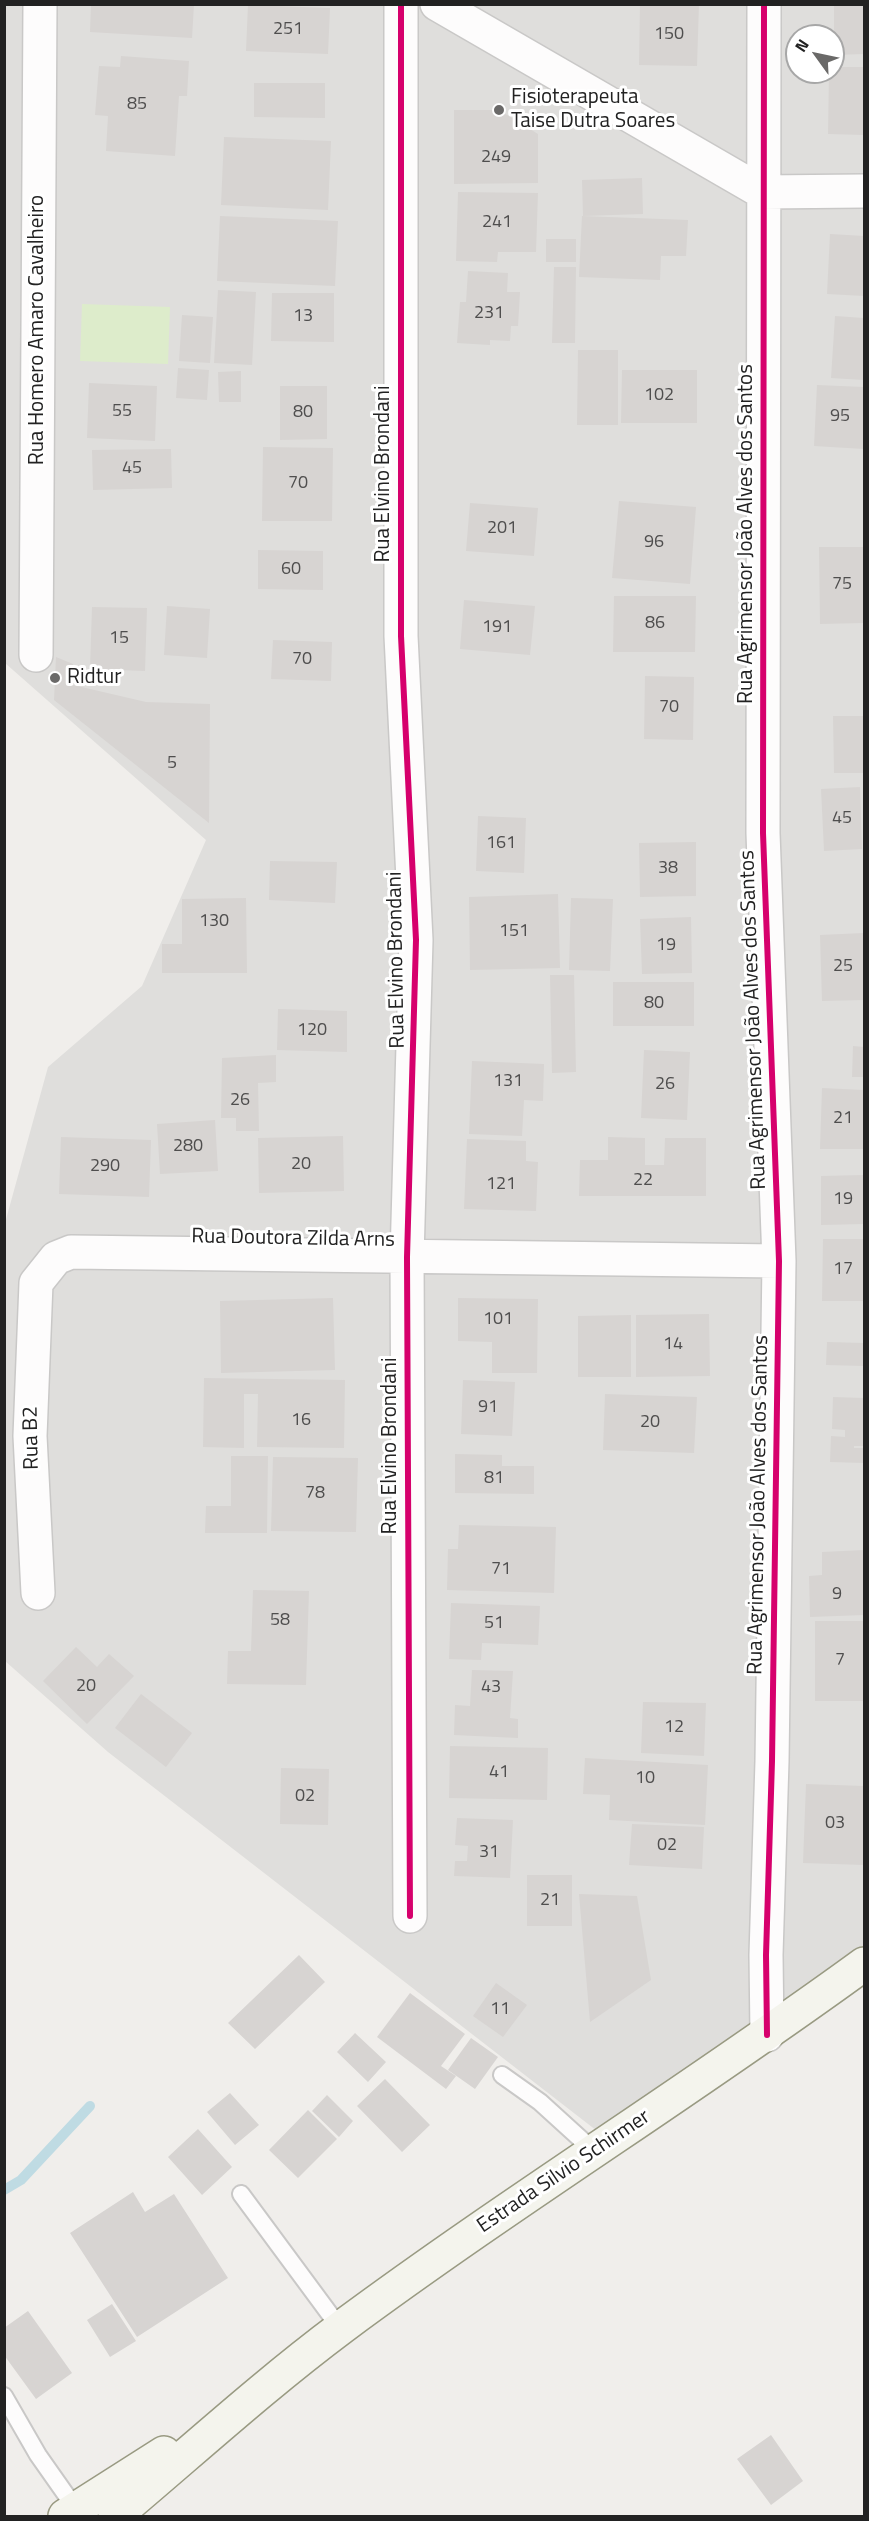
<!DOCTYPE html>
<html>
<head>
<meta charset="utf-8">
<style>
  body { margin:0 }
  #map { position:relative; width:869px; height:2521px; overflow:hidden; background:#f0eeeb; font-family:"Titillium Web",sans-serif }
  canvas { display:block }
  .frame { position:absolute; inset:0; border:6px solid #222; pointer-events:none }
  .north { position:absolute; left:785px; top:24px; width:60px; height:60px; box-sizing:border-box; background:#fff; border:2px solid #a7a7a7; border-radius:50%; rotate:303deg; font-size:16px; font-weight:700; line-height:24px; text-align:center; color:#222 }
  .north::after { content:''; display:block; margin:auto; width:21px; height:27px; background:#6a6968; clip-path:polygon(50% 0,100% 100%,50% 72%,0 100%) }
</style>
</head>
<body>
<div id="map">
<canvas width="869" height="2521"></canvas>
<div class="frame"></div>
<div class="north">N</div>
</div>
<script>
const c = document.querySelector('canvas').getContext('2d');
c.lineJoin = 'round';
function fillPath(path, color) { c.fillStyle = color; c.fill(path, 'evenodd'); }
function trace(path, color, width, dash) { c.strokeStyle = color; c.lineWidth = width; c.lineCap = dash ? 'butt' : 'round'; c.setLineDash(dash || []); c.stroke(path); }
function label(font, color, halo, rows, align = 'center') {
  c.font = font + ' "Titillium Web",sans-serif'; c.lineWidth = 6; c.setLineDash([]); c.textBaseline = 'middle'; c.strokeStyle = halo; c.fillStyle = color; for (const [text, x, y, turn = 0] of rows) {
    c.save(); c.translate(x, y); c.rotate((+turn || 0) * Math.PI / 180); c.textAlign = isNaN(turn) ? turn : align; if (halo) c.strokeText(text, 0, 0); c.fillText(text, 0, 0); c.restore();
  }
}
fillPath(new Path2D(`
  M5,5H864V1964L610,2141L108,1752L5,1661V1223L48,1067L142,986L206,840L5,663ZM797,36H833V72H797Z`), '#dfdedc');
fillPath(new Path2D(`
  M82,304L170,307L168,364L80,361Z`), '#ddeccb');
trace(new Path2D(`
  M4,2190L21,2180L90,2106`), '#bfdbe3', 10);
fillPath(new Path2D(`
  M91,4H194L192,38L90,32Z
  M640,4H699L697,66L639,65Z
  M834,4H864V54L834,55Z
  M248,5L330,8L328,54L246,51Z
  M121,56L189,61L187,96H179L175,156L106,151L108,116L95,115L99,66L120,67Z
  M833,67H864V135L828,134L829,72H833Z
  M254,83H325V118L254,117Z
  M454,110H499L538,134V183L454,184Z
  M224,137L331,141L328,210L221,205Z
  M642,178L643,214L583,216L582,180Z
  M458,192L538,193L536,252H498L497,262L456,261Z
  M220,216L338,221L335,286L217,281Z
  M582,216L688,220L686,256H661L660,280L579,277Z
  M830,234L864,236V296L827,294Z
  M546,239H576V262H546Z
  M554,267H576L575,343H552Z
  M468,271L508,273L507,292H520L518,326H511L510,341L490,340V345L457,343L460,302H466Z
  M218,290L256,292L252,365L214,363Z
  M272,293H334V342L271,341Z
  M182,315L213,317L210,363L179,361Z
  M835,316L864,318V380L831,378Z
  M578,350H618V425H577Z
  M178,368L209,370L207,400L176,398Z
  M622,370H697V423H621Z
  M241,371V402H219L218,372Z
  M89,383L157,386L155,441L87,438Z
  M817,385L864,387V449L814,446Z
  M280,386H327V439L280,440Z
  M263,447L333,448L332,521H262Z
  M171,449L172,488L93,490L92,450Z
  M619,501L696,507L690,584L612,578Z
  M470,503L538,508L534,556L466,551Z
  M819,547H864V623L820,624Z
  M258,550L323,551V590L258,589Z
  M614,596H696L695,652H613Z
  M464,600L535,606L530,655L460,649Z
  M167,606L210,609L207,658L164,655Z
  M92,607L147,608L145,671L90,669Z
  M273,640L332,642L331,681L271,679Z
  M56,657L73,664V685L146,702L210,704L209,823L54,700Z
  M645,676L694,677L693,740L644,739Z
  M833,716H864V773H834Z
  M860,787L862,849L824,851L821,789Z
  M478,816L526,818L524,873L476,871Z
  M696,842V896L640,897L639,843Z
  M270,861L337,862L335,903L269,900Z
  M558,894L560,968L470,970L469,897Z
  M246,898L247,973H162V944H182V899Z
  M571,898L613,899L610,971L569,970Z
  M691,917L692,973L642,974L640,919Z
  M864,933V1000L822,1001L820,935Z
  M550,975H574L576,1072L552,1073Z
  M613,982H694V1026H613Z
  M278,1009L347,1011V1052L277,1050Z
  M853,1046L864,1047V1077H852Z
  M644,1050L690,1052L687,1120L641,1118Z
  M276,1055V1082L258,1083L259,1131H236V1118H221L222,1058Z
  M472,1061L544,1064L543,1101L524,1100L522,1136L469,1134Z
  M822,1088L864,1090V1149H820Z
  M215,1120L218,1171L160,1174L157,1124Z
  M343,1136L344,1191L259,1193L258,1138Z
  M61,1137L151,1140L149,1197L59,1194Z
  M608,1137L645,1138V1165H664L665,1138H706V1196H579L580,1160H608Z
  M467,1139L526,1141V1161L538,1162L536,1211L464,1209Z
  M864,1175V1224L821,1225V1176Z
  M823,1239H864V1301H822Z
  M333,1298L335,1370L221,1373L220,1301Z
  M458,1298L538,1299L537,1373H492V1342L458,1341Z
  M709,1314L710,1376L636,1377V1315Z
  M631,1315V1377H578V1316Z
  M827,1342L864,1343V1366L826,1365Z
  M204,1378L345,1380L344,1448L257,1447L258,1394H244V1448L203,1447Z
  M463,1380L515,1382L512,1436L461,1434Z
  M605,1394L697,1397L694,1453L603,1450Z
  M833,1397L864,1398V1446H854V1448H864V1463L830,1462L831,1436L845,1437V1430L832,1429Z
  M455,1454L502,1455V1466H534V1494L455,1493Z
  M231,1456H268L267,1533H205L206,1506H231Z
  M273,1457L358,1458L356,1532L271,1531Z
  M459,1525L556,1527L554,1593L447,1590L448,1549H458Z
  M864,1550V1615L810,1617L809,1576L822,1575V1552Z
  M253,1590L309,1591L306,1685L227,1684L228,1651H251Z
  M451,1603L540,1606L538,1645L482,1643L481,1660L449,1659Z
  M815,1621H864V1701H815Z
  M76,1647L97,1667L109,1654L134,1676L87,1724L43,1681Z
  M472,1670L513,1671L510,1718L518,1719V1738L454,1735L455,1705L470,1706Z
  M141,1694L192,1733L166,1767L115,1728Z
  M643,1702L706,1703L704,1756L641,1753Z
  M450,1746L548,1748L547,1800L449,1798Z
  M585,1758L708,1765L705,1825L609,1820L610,1795L583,1794Z
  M281,1768L329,1769L328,1825L280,1824Z
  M806,1784L864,1786V1865L803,1863Z
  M457,1818L513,1820L510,1878L454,1876L455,1861H467L468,1846L455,1845Z
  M632,1824L704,1827L702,1869L629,1865Z
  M527,1875H572V1926H527Z
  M579,1894L637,1896L651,1980L590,2022Z
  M299,1955L325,1982L255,2049L228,2023Z
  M496,1983L527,2005L503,2037L473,2016Z
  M410,1993L465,2034L441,2066L456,2076L446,2089L377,2037Z
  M355,2033L386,2062L368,2082L337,2052Z
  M471,2038L498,2057L475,2089L448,2070Z
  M385,2079L430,2125L402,2152L357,2106Z
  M230,2093L259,2125L235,2145L207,2112Z
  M327,2095L353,2121L339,2137L312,2111Z
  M308,2110L337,2139L298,2178L269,2150Z
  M198,2129L232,2167L202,2195L168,2157Z
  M133,2192L145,2212L174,2194L228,2278L137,2337L70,2233Z
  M112,2304L136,2341L110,2357L87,2320Z
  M28,2311L72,2373L36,2399L4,2355V2328Z
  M771,2435L803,2481L771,2505L737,2459Z`), '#d7d4d2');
const lane = new Path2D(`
  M502,2075L540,2102L595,2152
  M241,2194L340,2328
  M4,2396L38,2455L76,2509`);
const street = new Path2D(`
  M401,4V636L416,940L407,1257L410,1916
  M437,4L762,192L864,191
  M764,4L763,833L779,1261L772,1761L766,1955L767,2035
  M36,655L40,4
  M38,1593L30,1436L36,1283L56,1258L71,1252L779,1261`);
const secondary = new Path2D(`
  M65,2516L164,2453
  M115,2516C190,2453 263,2386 342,2327C512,2201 693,2089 864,1964`);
trace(lane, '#c9c8c7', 20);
trace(street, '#c9c8c7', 36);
trace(secondary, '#999a82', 36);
trace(lane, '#fdfcfc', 16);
trace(street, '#fdfcfc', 33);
trace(secondary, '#f4f4ed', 33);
trace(new Path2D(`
  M401,4V636L416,940L407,1257L410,1916
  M764,4L763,833L779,1261L772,1761L766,1955L767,2035`), '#d6006c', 6);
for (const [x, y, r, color] of [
  [499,110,6,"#6a6968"],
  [55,678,6,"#6a6968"]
]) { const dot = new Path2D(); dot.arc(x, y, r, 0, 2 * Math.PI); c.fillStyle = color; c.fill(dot); trace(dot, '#fff', 2); }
label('18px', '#4f4e4e', null, [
  ["251",288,30],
  ["150",669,35],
  ["85",137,105],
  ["249",496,158],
  ["241",497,223],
  ["231",489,314],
  ["13",303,317],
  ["102",659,396],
  ["55",122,412],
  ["80",303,413],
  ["95",840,417],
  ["45",132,469],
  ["70",298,484],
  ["201",502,529],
  ["96",654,543],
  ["60",291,570],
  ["75",842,585],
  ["86",655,624],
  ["191",497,628],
  ["15",119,639],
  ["70",302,660],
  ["70",669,708],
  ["5",172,764],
  ["45",842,819],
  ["161",501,844],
  ["38",668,869],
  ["130",214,922],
  ["151",514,932],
  ["19",666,946],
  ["25",843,967],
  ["80",654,1004],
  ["120",312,1031],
  ["131",508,1082],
  ["26",665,1085],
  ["26",240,1101],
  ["21",843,1119],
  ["280",188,1147],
  ["20",301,1165],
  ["290",105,1167],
  ["22",643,1181],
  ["121",501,1185],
  ["19",843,1200],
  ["17",843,1270],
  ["101",498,1320],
  ["14",673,1345],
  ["91",488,1408],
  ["16",301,1421],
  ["20",650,1423],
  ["81",494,1479],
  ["78",315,1494],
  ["71",501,1570],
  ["9",837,1595],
  ["58",280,1621],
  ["51",494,1624],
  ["7",840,1661],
  ["20",86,1687],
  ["43",491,1688],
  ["12",674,1728],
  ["41",499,1773],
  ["10",645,1779],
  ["02",305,1797],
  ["03",835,1824],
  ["02",667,1846],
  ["31",489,1853],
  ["21",550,1901],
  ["11",500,2010]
]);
label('21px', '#222', '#fff', [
  ["Fisioterapeuta",511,98],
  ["Taise Dutra Soares",511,122],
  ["Ridtur",67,678]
], 'left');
label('21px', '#222', '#fff', [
  ["Rua Homero Amaro Cavalheiro",38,330,-90],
  ["Rua Elvino Brondani",384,474,-90],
  ["Rua Agrimensor João Alves dos Santos",747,534,-90],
  ["Rua Elvino Brondani",397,960,-91],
  ["Rua Agrimensor João Alves dos Santos",754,1020,-92],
  ["Rua Doutora Zilda Arns",293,1239,1],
  ["Rua B2",32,1438,-91],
  ["Rua Elvino Brondani",391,1446,-90],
  ["Rua Agrimensor João Alves dos Santos",759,1505,-89],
  ["Estrada Silvio Schirmer",564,2172,-34]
]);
</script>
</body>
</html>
